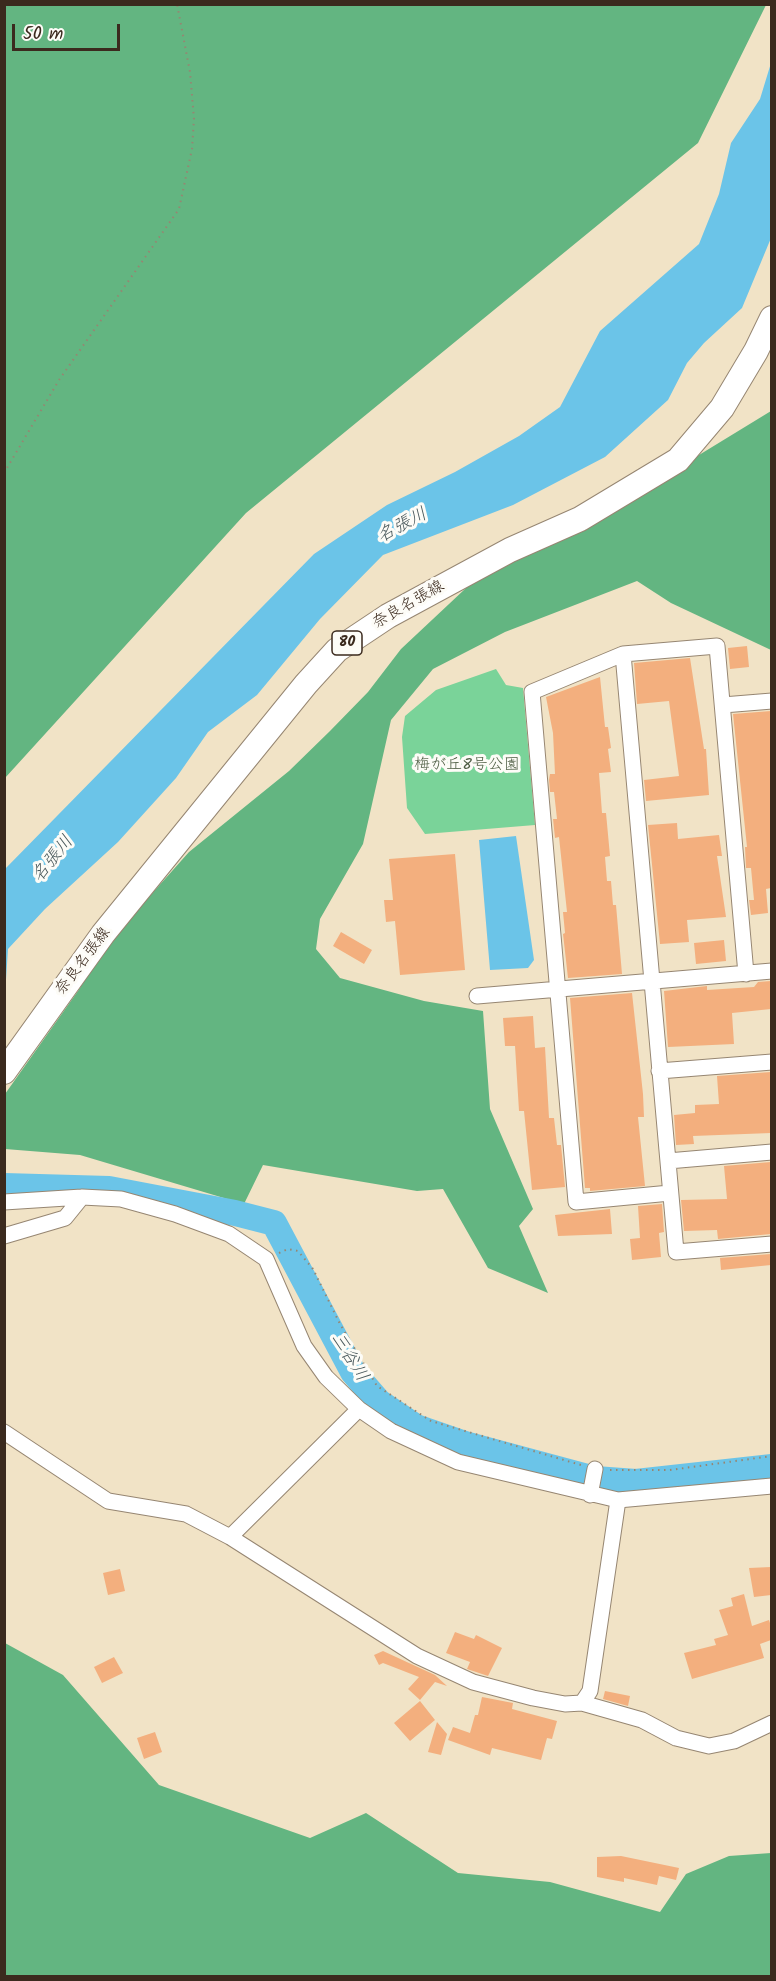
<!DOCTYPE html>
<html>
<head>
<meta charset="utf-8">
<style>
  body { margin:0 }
  #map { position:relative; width:776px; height:1981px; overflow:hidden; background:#f1e3c6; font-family:Kalam,sans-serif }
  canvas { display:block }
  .frame { position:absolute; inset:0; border:6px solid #3b2a1e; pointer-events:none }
  .scale { position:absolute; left:12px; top:24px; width:108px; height:27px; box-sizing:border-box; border:3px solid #3b2a1e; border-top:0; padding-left:8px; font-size:18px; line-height:21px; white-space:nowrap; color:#3b2a1e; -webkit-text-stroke:4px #fdfcf7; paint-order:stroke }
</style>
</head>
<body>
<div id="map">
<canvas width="776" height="1981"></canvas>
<div class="frame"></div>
<div class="scale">50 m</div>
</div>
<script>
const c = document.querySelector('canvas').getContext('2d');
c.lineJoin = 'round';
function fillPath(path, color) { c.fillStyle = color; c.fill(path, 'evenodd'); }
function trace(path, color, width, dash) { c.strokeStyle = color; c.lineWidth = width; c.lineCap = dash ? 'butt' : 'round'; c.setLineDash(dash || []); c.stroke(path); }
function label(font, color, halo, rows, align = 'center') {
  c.font = font + ' Kalam,"Klee One",sans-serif'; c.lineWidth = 6; c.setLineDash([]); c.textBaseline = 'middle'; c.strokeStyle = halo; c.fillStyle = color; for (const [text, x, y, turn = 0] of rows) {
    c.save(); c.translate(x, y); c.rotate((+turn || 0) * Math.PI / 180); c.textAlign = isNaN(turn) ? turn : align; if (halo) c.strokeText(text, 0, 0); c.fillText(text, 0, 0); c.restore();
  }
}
fillPath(new Path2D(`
  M496,669L506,685L523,688L535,825L425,834L407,808L402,737L405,716L436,690Z`), '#7ad399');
fillPath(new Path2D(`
  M5,4L766,5L698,143L246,513L5,778Z
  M771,411V650L671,603L637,581L505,632L433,669L391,720L363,844L320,919L316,949L340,978L424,1001L483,1011L490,1109L533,1209L519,1226L548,1293L488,1268L443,1189L417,1191L263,1165L244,1204L80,1155L5,1149V1094L78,991L107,944L189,852L289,771L330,731L368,692L401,649L481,574L645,488Z
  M5,1643L63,1675L159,1785L310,1838L366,1813L458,1873L550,1882L660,1912L686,1874L729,1856L771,1853V1976H5Z`), '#63b581');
fillPath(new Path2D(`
  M771,63V238L742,308L704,343L687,363L668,400L605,457L513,505L383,555L320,619L257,695L208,732L176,778L118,842L45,909L8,949L5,995V869L314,554L387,505L455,472L519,436L560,407L600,331L699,244L719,194L731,143L760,99Z
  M516,836L534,960L528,968L490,970L479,840Z`), '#6bc4e8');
trace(new Path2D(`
  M4,1186L109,1189L235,1213L274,1223L353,1372L379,1402L416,1427L465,1444L595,1479L636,1482L772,1467`), '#6bc4e8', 26);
fillPath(new Path2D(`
  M747,646L749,667L730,669L728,648Z
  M690,658L704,749H706L709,795L646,801L644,780L679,776L669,701L637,704L634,663Z
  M600,677L605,727H608L611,748L608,749L611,772L599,773L602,813H606L610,856L605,857L607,881H611L613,905H616L622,974L568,978L563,934L565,933L563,912H567L559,837L555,838L553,819H557L554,792H550L549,780L550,774H555L553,733L546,697Z
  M771,711V888L766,889L768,913L751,915L749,900H754L751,868H746L745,847H747L733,714Z
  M677,823L678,839L719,835L722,856H717L726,917L687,920L689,942L660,944L648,825Z
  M455,854L465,970L400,975L395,921L386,922L384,900H393L389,859Z
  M341,932L372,950L364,964L333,946Z
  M724,940L726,961L696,964L694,943Z
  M771,981V1009L732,1013L734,1044L668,1047L664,991L707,986V990L754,987L758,982Z
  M632,993L643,1094L644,1117H638L645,1186L590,1191V1188H585L570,998Z
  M533,1016L535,1048L545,1047L549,1118H554L557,1145H561L565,1187L532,1190L524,1111H519L515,1046H505L503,1018Z
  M771,1072V1133L693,1136L694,1144L676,1145L674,1115L695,1113V1105L719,1104L717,1076Z
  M771,1162V1234L718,1239L717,1230L684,1231L681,1200L727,1199L724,1166Z
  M662,1204L664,1232L659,1233L661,1257L632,1260L630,1239L640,1238L638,1206Z
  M610,1209L612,1234L558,1236L555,1215Z
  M771,1254V1265L721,1270L720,1258Z
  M771,1567V1595L754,1597L749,1568Z
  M120,1569L125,1591L108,1595L103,1573Z
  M744,1594L752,1626L769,1620L771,1626V1640L760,1644L764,1658L692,1679L684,1653L716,1645L714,1639L728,1635L719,1610L733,1606L731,1598Z
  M455,1632L474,1639L476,1635L502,1648L488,1676L467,1669L470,1662L446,1653Z
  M383,1651L435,1675L447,1686L435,1682L420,1700L408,1689L419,1677L383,1663L379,1665L374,1655Z
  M114,1657L123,1673L102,1683L94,1667Z
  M605,1691L630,1696L628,1706L603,1699Z
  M482,1697L513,1703L512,1709L557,1721L552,1739L547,1738L541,1760L492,1748L490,1755L448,1740L453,1727L470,1733L475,1715H478Z
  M420,1701L435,1720L410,1741L394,1723Z
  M437,1722L447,1734L441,1755L428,1752Z
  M155,1732L162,1752L144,1759L137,1738Z
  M621,1856L679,1868L676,1880L659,1876L657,1885L624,1878V1882L597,1877V1857Z`), '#f3af7e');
const minor = new Path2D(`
  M623,654L676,1252L772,1244
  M723,705L772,701
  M477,996L772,971
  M659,1071L772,1062
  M668,1161L772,1152
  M670,1193L576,1202L532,692L623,654L717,646L746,974
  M4,1202L82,1197L121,1199L175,1214L229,1234L266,1259L304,1346L326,1377L359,1409L391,1431L458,1462L618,1500L772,1486
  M4,1236L65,1218L82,1197
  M4,1432L108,1501L186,1514L230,1537L417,1656L473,1682L533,1698L565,1704L582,1703L642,1720L676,1738L709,1746L734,1741L772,1723
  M590,1495L595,1469
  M230,1537L359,1409
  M582,1703L590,1691L618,1500`);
const primary = new Path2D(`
  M4,1072L103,934L306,684L337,650L388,616L510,550L580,519L678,460L722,408L756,351L772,318`);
trace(minor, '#968672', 17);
trace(primary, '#968672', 26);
trace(new Path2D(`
  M4,473L59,380L179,209L192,149L194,119L190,72L177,4
  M279,1253L288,1249L298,1251L313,1269L340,1324L377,1386L431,1421L581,1465
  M610,1470H670L772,1456`), '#968672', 2, [1.5, 4.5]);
trace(minor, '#fff', 15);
trace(primary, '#fff', 24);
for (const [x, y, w] of [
  [347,643,30]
]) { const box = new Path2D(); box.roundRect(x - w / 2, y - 12, w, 24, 4.5); c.fillStyle = '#fdfcf7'; c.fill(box); trace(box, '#3b2a1e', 1.5); }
label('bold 15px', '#3b2a1e', null, [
  ["80",347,643]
]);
label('16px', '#3b2a1e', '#fdfcf7', [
  ["奈良名張線",409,606,-30],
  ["奈良名張線",84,962,-53]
]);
label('16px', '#4e5d43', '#fdfcf7', [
  ["梅が丘8号公園",467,766]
]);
label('italic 18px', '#49585b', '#fdfcf7', [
  ["名張川",403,527,-28],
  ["名張川",54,860,-51],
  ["三谷川",348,1358,58]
]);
</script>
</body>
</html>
